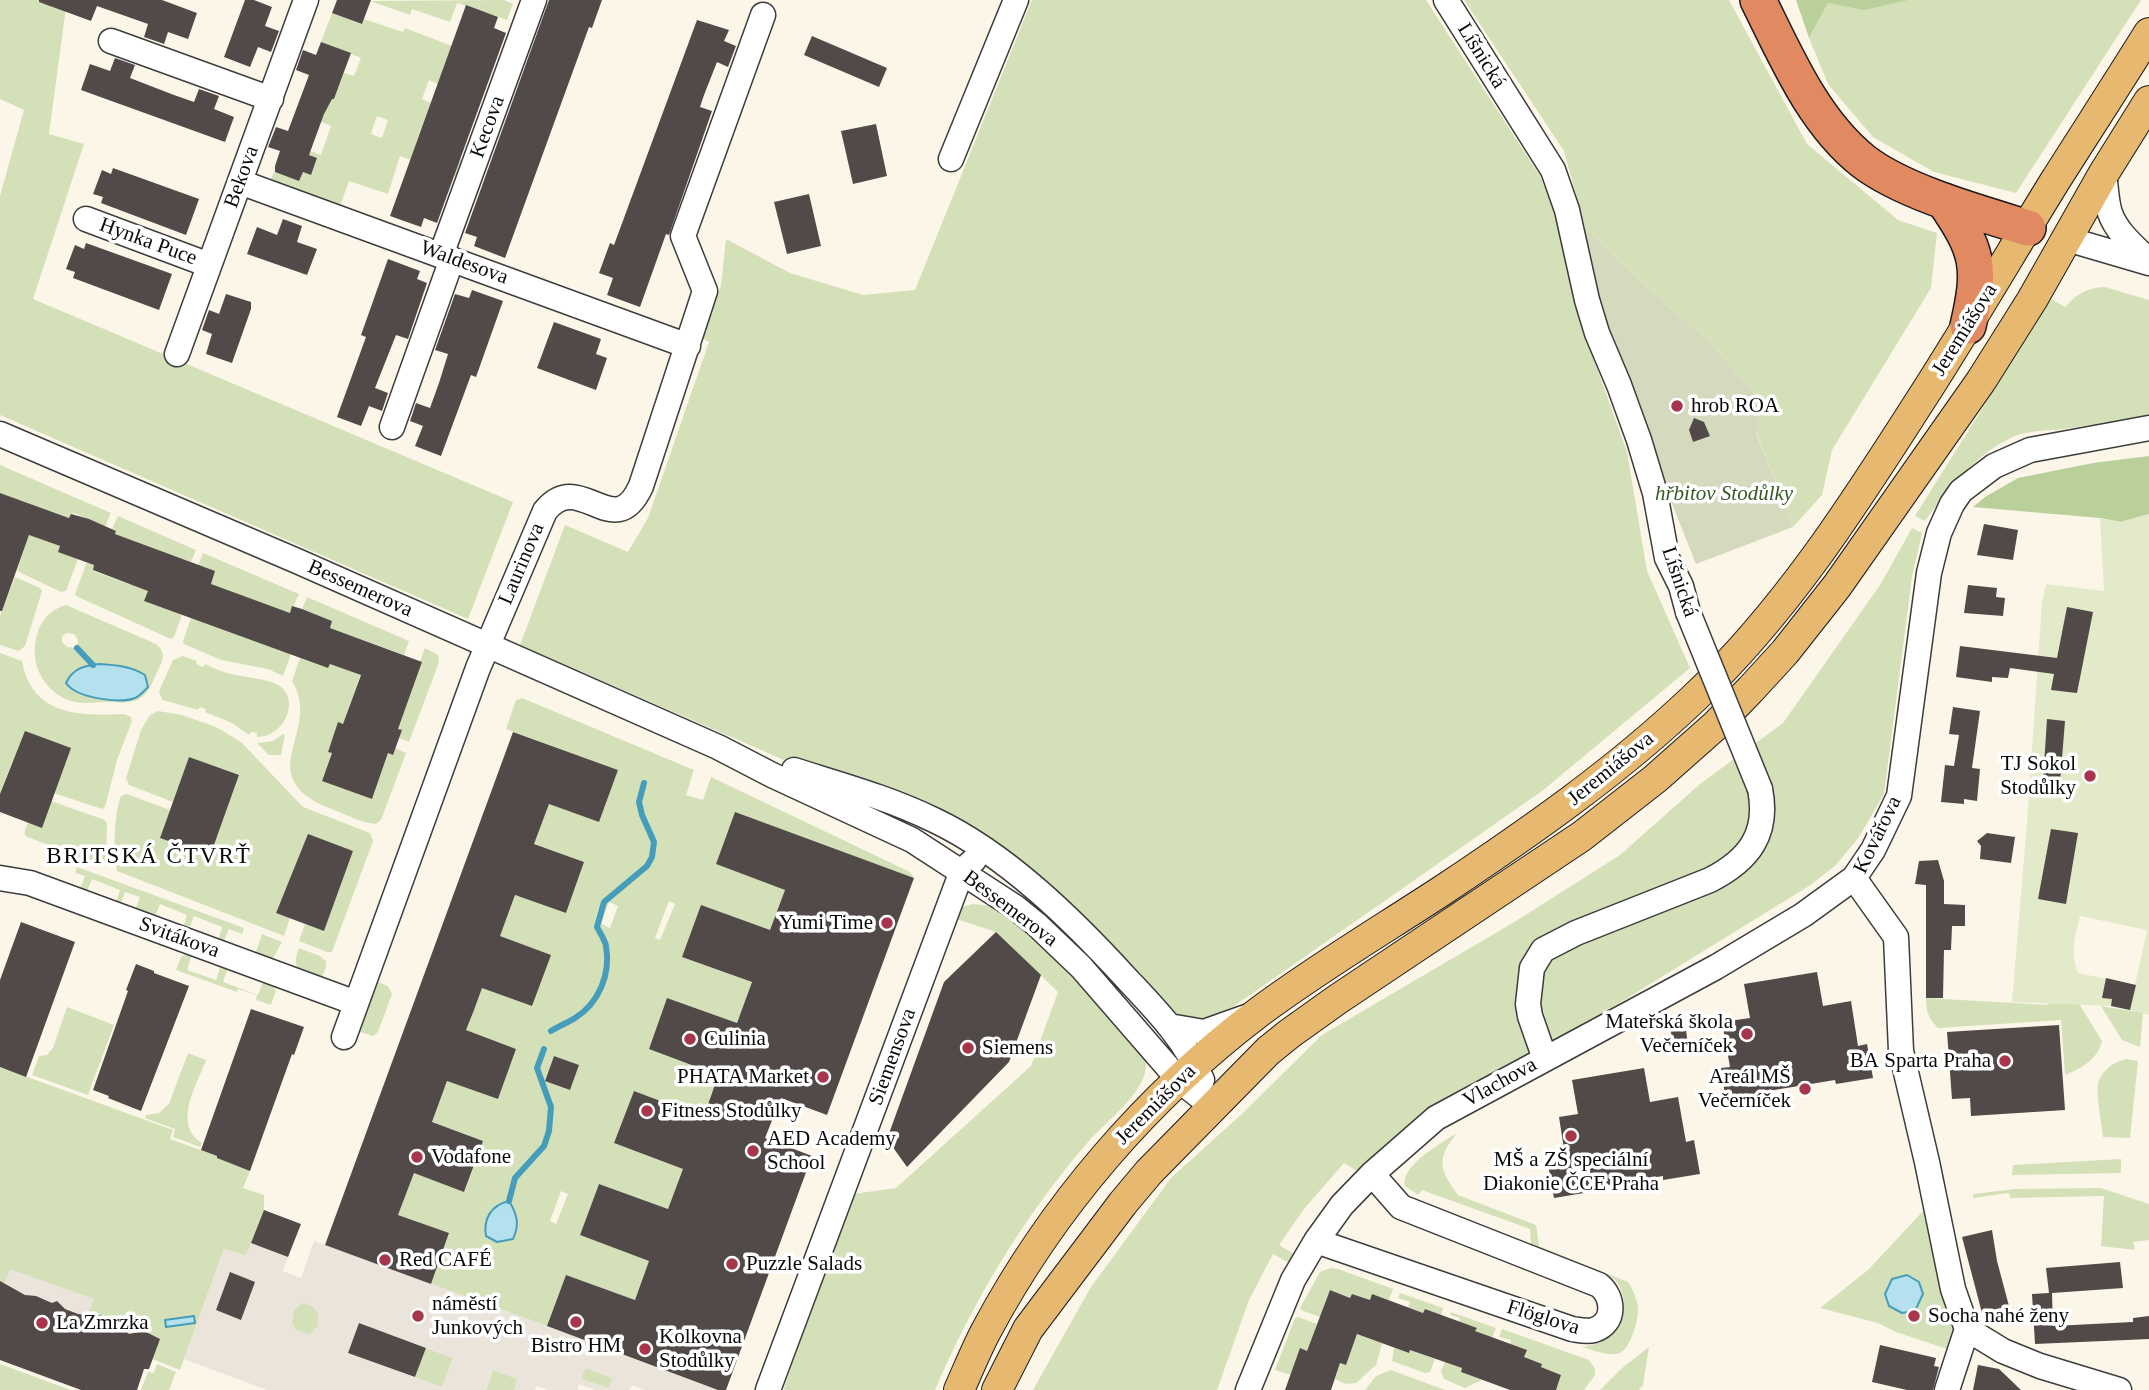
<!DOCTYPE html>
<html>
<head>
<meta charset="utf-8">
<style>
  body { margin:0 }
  canvas { display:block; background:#fcf6e9 }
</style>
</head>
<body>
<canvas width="2149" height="1390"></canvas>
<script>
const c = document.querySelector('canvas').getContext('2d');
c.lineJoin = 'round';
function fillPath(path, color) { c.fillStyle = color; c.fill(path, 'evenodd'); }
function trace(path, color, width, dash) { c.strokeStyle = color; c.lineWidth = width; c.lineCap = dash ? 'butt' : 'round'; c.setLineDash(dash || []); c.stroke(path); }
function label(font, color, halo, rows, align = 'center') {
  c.font = font + ' "Times New Roman",serif'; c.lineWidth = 7; c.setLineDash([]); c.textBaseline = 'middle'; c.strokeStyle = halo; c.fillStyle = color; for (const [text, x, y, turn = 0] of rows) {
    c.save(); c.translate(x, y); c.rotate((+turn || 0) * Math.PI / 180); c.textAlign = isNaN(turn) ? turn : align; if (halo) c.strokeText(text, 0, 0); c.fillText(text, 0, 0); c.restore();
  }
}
fillPath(new Path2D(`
  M0,0H67L49,134L84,144L33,299L513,502L468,619L0,415V196L24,110L0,99Z
  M504,0L513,4L507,20L457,3L450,22L412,9L410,15L370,1Z
  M1032,0H1426L1540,176L1556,214L1574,304L1627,452L1647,571L1690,668L1542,791L1217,1018L1208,1021L1179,1016L1064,900L826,772L784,760L520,645L565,525L628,552L648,518L709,342L702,338L721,285L726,239L790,273L863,295L915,290Z
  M1464,0H1729L1807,144L1898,220L1937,233L1931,288L1832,450L1822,495L1793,527L1756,432L1759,399L1706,337L1667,306L1585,227L1564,151Z
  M1909,0H2141L2016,193L1934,172L1873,137L1828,84L1809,38L1828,3L1864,9Z
  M332,13L361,24L364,19L403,32L405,28L452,46L438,84L429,80L422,99L431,103L416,143L462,160L457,177L400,156L388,194L349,181L340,206L270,181L274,172L298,180L303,172L311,175L317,158L309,155L310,151L321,155L331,126L320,121L304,89L334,99L344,73L354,76L361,58L321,42ZM377,116L388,120L382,138L371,134Z
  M2105,287L2149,300V415C2121,422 2093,425 2063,429C2048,431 2030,430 2015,436C1976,453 1950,488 1925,521L1915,516L2051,299L2065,307C2077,294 2086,288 2105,287Z
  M0,465L111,513L105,527L74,513L71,514L70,518L0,493Z
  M118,516L196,550L191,562L115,534L116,531L112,529Z
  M1912,528L1922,533L1912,577L1884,794L1859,837L1836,865L1809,886L1574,1031L1444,1100L1357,1171L1344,1163L1304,1209L1279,1245L1294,1254L1289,1263L1273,1254L1249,1300L1217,1390H1033L1091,1287L1171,1178L1244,1112L1322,1035L1516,921L1620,855L1700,784L1783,723L1880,585Z
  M29,535L60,546L78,559L66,591L61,592L17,571Z
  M203,553L299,594L290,613L209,584L215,571L198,565Z
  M87,562L95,565L93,571L129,584L132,579L182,615L174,637L171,639L76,596L75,594Z
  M15,577L40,588L42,591L25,646L19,651L0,645V616Z
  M307,597L409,641L404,655L330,628L332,621L302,609Z
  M66,605L156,644C165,651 164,658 159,668C154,678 150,693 139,699C130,704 117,702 107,702C97,702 85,704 75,702C49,696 32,671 35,645C37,626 47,610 66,605ZM67,633L74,634L78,640L77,648L67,647L62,642V636ZM99,664L136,697L127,700L96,698L82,667Z
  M191,618L291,654L283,676L268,669L221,660L184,644L183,641Z
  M425,648L438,655L439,662L409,742L399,738L401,731L398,729L422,662L420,661Z
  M0,653L22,661C32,716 79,716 124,714L131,717L132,721L117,760L105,807L102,809L54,793L12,762L0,794Z
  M183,656L197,661L196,664L203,667L205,664C215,669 225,673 236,675C250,678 266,679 276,684C302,696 286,737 257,737V733L251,732L249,735L232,723L205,712L206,709L200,707L198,710L163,700L159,693L160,689L173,660Z
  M300,658L328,668L330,664L361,673L343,724L339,723L328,751L332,753L322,780L372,799L388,753L393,754L395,748L406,753L381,820L376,824C362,823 347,815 334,810C246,777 324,732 292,681Z
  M522,698L694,770L686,795L703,800L711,777L910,872L914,878L735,813L716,864L785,890L770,930L682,957L752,982L737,1023L667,998L649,1049L718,1075L703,1117L634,1091L614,1143L683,1169L668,1209L599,1184L580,1235L649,1261L635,1300L566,1275L547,1326L431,1284L449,1234L398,1215L414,1173L465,1191L483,1141L432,1122L447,1081L498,1099L516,1049L466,1030L482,988L550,955L500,936L515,895L566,913L584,862L534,844L549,804L599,822L618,770L506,729L516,700ZM669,901L675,904L660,940L655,938ZM609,902L618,906L610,928L601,924ZM554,1056L579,1065L570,1090L545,1080ZM561,1191L568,1194L556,1224L550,1221Z
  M158,711L182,715L216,727L241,742L303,807L370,833L373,841L332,952H327L299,941L305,924L324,931L353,851L308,835L276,913L290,918L284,936L117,871C113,854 114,813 121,796L127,794L170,810L160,838L209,856L239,776L189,757L173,802L129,785L126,778L141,730L150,715Z
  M283,734L285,735L281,755H269L257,743L273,741Z
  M51,801L105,820L107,824L106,860L104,863L99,865L25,836C23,820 40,811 51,801Z
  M77,867L244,928L242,934L229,929L223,943L218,941L222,927L194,916L189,929L183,928L187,915L160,904L155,917L135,910L140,897L125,892L120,905L116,902L120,890L92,879L87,891L80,889L85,876L75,873Z
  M973,904L992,906L1027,932L1069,971L1145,1057C1154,1087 1107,1120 1089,1141C1025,1214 973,1301 935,1390H785L784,1388L853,1194L896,1188L1031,1066L1058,992L996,932L953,918L962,907Z
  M262,934L282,942L273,958L270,959L255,955Z
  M299,948L320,956L326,961V967L321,980C302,973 290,972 299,948Z
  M187,954H192L187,970L216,980L221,965L228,968L223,982L258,995L264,980L271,983L276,991L271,1005L256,1000L257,995L238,989L237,992L176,970L181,957Z
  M2057,956L2064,979L2102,1041C2098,1059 2082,1068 2065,1075L2061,1020L1938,1028C1928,1018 1926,1011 1926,998L2048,1005Z
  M375,981L388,986L392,994L378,1032L373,1036L357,1031Z
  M2101,1006L2143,1013L2140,1047L2122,1040Z
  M67,1007L114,1025L88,1095L32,1075L39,1056L47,1055L53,1048Z
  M188,1053L206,1060C197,1085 172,1124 202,1143L200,1147L173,1137L175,1129L145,1118L146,1115L159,1113L169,1104Z
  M2126,1059L2138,1061L2130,1138L2103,1137C2102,1124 2096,1096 2098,1085C2100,1072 2113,1062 2126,1059Z
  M0,1067L173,1130L170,1139L217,1156V1158L250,1171L243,1188L264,1195V1210L246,1256L224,1249L180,1370L0,1299ZM193,1316L195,1323L166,1327V1320Z
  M1457,1133C1436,1159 1439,1169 1458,1195L1536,1225L1539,1246L1628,1282C1633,1290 1637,1298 1638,1308C1639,1318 1631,1348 1620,1353C1610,1357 1593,1350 1582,1347C1599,1344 1614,1339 1621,1322C1625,1309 1625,1293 1616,1281C1606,1270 1548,1252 1531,1246L1530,1229L1422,1190L1418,1195L1405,1186C1400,1165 1442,1143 1457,1133Z
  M2121,1159V1173L2012,1175L2013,1165Z
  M2101,1188L2149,1204V1240L2133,1242L2135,1250L2101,1246L2104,1196L2010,1198L2009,1193L1973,1198V1194L2015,1189Z
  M1924,1210L1944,1292L1956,1327L1947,1349L1896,1332L1878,1323L1820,1308L1868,1270Z
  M1331,1268L1338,1269L1393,1289L1389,1300L1372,1294L1370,1300L1352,1294L1350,1298L1330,1290L1320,1317L1301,1310L1300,1308L1320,1272Z
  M1400,1293L1443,1308L1441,1315L1425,1309L1423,1313L1408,1307L1410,1302L1398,1298Z
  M304,1303L311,1305L318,1312V1326L310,1335L297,1331L292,1324C291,1314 294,1306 304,1303Z
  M1451,1312L1496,1328L1492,1338L1475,1331L1476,1329L1459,1322L1460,1318L1450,1315Z
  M1298,1317L1317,1324L1307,1351L1300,1349L1291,1375L1275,1370L1295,1318Z
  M1502,1329L1589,1360L1595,1369V1375L1584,1390H1556L1561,1375L1541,1367L1542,1364L1524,1357L1526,1350L1510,1344L1511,1340L1499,1337Z
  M1357,1334L1382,1343L1376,1365L1356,1383L1346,1384L1335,1379L1340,1363L1346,1365Z
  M1649,1347L1643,1385L1639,1390H1600L1622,1368Z
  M426,1348L453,1358L442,1388L415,1377Z
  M1394,1348L1409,1353L1410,1350L1435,1359L1430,1372L1425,1373L1392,1361Z
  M1445,1362L1462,1368L1461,1372L1482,1380L1465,1388L1444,1379L1441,1371Z
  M0,1364L71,1390H0Z
  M157,1364L176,1372L169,1390H141L148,1372L154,1373Z
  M585,1368L613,1378L609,1389L581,1379Z
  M493,1370L518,1379L514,1390H486Z
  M1391,1370L1445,1390H1365L1376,1376Z`), '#d4e1b8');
fillPath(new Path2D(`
  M1796,0H1909L1864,10L1828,3L1809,38Z
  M2149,456V514L2121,522L2100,518L1973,507L1985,497L2018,478L2093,463Z`), '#bad09a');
fillPath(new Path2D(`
  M1585,227L1667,306L1706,337L1759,399L1756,433L1793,527L1696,564L1598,318L1578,231ZM1698,420L1702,425L1705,424L1709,435L1693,442L1689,430L1693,428L1692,422Z`), '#d5dabe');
fillPath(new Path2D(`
  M2149,514V1015L2111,1006L2012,1002L2027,823L2042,602L2046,584L2104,591L2100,518L2121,522ZM2080,916L2147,930L2135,985L2078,973C2070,952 2075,937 2080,916Z`), '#e3eac9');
fillPath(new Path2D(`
  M314,1241L547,1326L718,1390H645L632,1385L629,1390H595L579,1384L577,1390H548L537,1386L535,1390H514L518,1379L493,1370L486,1390H267L184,1359L224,1249L245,1256L251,1243L288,1257L283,1271L301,1278ZM230,1273L254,1282L246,1305L221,1296ZM304,1303L311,1305L318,1312V1326L310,1335L298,1331L292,1324L294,1310L297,1306ZM359,1323L453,1358L442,1387L348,1353ZM585,1368L612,1378L609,1388L581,1379Z
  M10,1269L94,1299L87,1318L157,1344L153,1355L3,1286Z`), '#eae4db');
const water = new Path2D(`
  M99,664C115,665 131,666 145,675L148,687C144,691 140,696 135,698C119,704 76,698 66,683C73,668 84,666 99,664Z
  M509,1201C517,1214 520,1224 513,1239L497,1242L486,1236C483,1219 491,1205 509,1201Z
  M1907,1275L1919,1282L1923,1294L1915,1311L1902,1313L1889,1306L1885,1294L1892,1279Z
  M194,1316L195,1323L166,1327L165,1320Z`);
fillPath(water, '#b5e0ed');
trace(water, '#459dbb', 2);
trace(new Path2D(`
  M77,648L93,665
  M551,1031C559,1026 567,1023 575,1018C599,1003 611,974 606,946C605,940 600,933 597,927L604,902L647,866L652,857L654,842L642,815L639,802L644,783
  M509,1201L515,1178L544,1146L549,1131L551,1107L537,1068L544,1049`), '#459dbb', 6);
fillPath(new Path2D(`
  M39,0H162L197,13L188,39L168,32L164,44L144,37L148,24L97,6L91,21L39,2Z
  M245,0H254L272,7L265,26L279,31L271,52L258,47L250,67L224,57Z
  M337,0H371L362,24L332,13Z
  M549,0H602L592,28L589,27L505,258L474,246L477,237L465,233Z
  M466,5L498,17L494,28L506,33L437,223L424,218L421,227L390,216Z
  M697,20L729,30L724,41L736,46L728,67L717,62L704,95L700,107L712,111L669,235L666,234L640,307L607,295L613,278L599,273L610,243L614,245Z
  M812,36L887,68L879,87L804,55Z
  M321,42L351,53L334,99H332L324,114L309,155L317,158L311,175L303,172L299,181L275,172V166L280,151L268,147L276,127L288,131L309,75L296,70L303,50L316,55Z
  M115,58L135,65L130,78L174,95L194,102L199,89L219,96L214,109L234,117L225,142L81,90L90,64L110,71Z
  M876,124L887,176L853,184L841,131Z
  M113,168L199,199L186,235L101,203L103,197L93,194L102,170L111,174Z
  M809,194L821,246L787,254L774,202Z
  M283,219L302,226L297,242L317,249L307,275L247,254L257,227L277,235Z
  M86,243L172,274L159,310L73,278L75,272L66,269L75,245L84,249Z
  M388,259L420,271L417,279L427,283L408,339L396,335L375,388L388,393L382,411L369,406L361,426L337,417L366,337L361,335Z
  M472,290L503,301L476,377L471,375L441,456L415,446L423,426L410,421L416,403L430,408L439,383L448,354L435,350L455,294L469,298Z
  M226,294L251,302V309L232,363L206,354L212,334L202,330L209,310L219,314Z
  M554,322L601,339L596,354L607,358L596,390L537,368Z
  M1694,418L1704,422L1710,436L1693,442L1689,430Z
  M0,493L69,518L71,514L89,519L116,531L115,534L215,571L211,584L290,613L292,606L302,609L332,621L330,628L422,662L398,729L402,730L393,755L388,753L372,799L322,781L332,753L328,752L338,722L343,724L361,675L330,664L328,668L144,601L148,591L93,570L94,565L58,552L60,546L29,535L2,611H0Z
  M1984,524L2018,530L2013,560L1977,555Z
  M1968,585L1997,588L1996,597L2005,598L2003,616L1964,613Z
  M2067,607L2093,612L2077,693L2051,690L2054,674L2010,668L2008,678L1992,677V682L1956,677L1960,646L2057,658Z
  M1953,707L1980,711L1972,768L1980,769L1977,801L1964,799V804L1941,802L1945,765L1954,766L1959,735L1949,734Z
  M2047,719L2065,721L2060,783L2043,781Z
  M25,731L71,748L42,828L0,812V794Z
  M513,732L618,770L599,822L549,804L534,844L584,862L566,913L515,895L500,936L551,955L532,1006L482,988L474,1010L466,1030L516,1049L498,1099L447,1081L432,1122L483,1141L464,1192L414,1173L398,1215L449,1233L431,1284L325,1245Z
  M189,757L239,775L210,856L160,838Z
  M735,812L914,878L827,1115L781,1098L765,1138L812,1156L726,1390H718L547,1326L566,1275L635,1300L649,1261L580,1235L599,1184L668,1209L683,1169L614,1143L634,1091L703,1117L711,1096L718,1075L649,1049L667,998L737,1023L752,982L682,957L701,905L770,930L785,890L716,864Z
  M2051,829L2078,833L2066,904L2038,899Z
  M1987,833L2015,837L2011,863L1980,859L1981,846L1977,841Z
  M308,834L353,851L324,931L276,913Z
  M1938,860L1944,881V904L1965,905V926H1952L1951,950H1944L1943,998H1926V885L1915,884L1919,861Z
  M21,922L75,942L26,1077L0,1067V980Z
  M996,932L1041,975L1009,1062L907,1167L887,1139L944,982Z
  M136,964L154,971V973L189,986L141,1111L108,1098L109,1096L93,1090L128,991L126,990Z
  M1817,972L1823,1006L1851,1001L1858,1046L1867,1044L1873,1078L1836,1084L1835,1080L1762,1092L1763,1095L1726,1102L1721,1068L1730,1067L1722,1022L1750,1018L1744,984Z
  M2106,978L2136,985L2130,1010L2111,1006L2112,999L2102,998Z
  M251,1009L304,1027L294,1055L292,1054L250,1171L217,1158V1156L201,1150Z
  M1685,1023L1688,1045L1673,1046L1670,1025Z
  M2059,1025L2065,1110L1971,1116L1970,1098L1952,1099L1947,1032Z
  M554,1056L579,1065L570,1090L545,1081Z
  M1644,1068L1650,1102L1678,1097L1686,1142L1694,1140L1700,1174L1663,1180V1176L1589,1188L1590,1192L1554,1198L1548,1165L1566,1162L1559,1117L1578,1114L1572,1080Z
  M264,1210L301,1224L288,1257L251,1243Z
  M1992,1230L1997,1261L2009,1306L1982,1313L1962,1237Z
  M2120,1262L2123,1288L2052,1293L2053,1326L2133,1322V1318L2149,1316V1339L2035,1344L2032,1294L2049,1293L2046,1268Z
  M230,1272L255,1282L241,1320L216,1310Z
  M0,1281L25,1295L36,1296L52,1303L57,1301L65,1309L78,1314L92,1316L101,1315L110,1325L122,1327L129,1334L144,1331L160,1339L149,1369H144L137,1390H81L0,1360Z
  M1330,1290L1350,1298L1352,1294L1370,1300L1372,1294L1423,1313L1425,1309L1477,1328L1475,1331L1527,1350L1524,1357L1542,1364L1541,1367L1561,1375L1556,1390H1510L1461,1372L1462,1368L1410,1350L1409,1353L1357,1334L1346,1365L1340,1363L1331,1390H1285L1300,1348L1307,1351Z
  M359,1323L426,1348L415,1377L348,1353Z
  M1880,1345L1936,1358L1934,1366L1939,1367L1933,1390H1907L1872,1382Z
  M1978,1365L1999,1369L2021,1390H1973Z`), '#514a48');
const minor = new Path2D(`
  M1446,0L1553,170L1567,210L1587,300L1597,333L1619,385L1639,440L1655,493L1667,558L1681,586L1688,612
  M111,41L271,99
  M951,159L1016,0
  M2104,173C2106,186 2106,201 2110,213C2117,233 2135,247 2149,261
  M240,182L688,346
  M86,219L209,265
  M2067,239L2149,263
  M441,255L534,0
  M177,354L306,0
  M392,427L452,259
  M0,434L297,561L718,747L772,775L912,840L1015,907L1036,924L1081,967L1179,1080L1213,1107
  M794,770C841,785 889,798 934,820C1006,854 1073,920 1126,978C1155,1009 1186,1040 1202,1080
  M0,878L30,883L356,1003
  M1854,878L1896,937L1901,1051L1927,1162L1953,1289L1967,1329L2003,1351L2040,1366L2119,1390
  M1169,1026L1204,1032L1246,1017
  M344,1037L478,668L545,511C580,467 614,546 641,486L705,291L683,236L763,15
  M1545,1059L1530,1016L1528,1004L1532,968L1543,950L1576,933L1710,880C1749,860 1769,834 1760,789
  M1316,1241L1572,1329C1579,1330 1587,1332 1594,1330C1616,1323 1614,1297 1599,1285L1401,1207L1372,1174
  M768,1390L962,871L974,860
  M1248,1390L1293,1280L1316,1241L1342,1205L1372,1174L1436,1118L1716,967L1803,915L1854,878L1873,850L1899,796L1929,573L1939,533L1952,504L1961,491L1994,466L2030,450L2149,428
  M1947,1390L1967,1329`);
const major = new Path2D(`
  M959,1390C968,1370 976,1350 986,1331C1052,1207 1147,1097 1259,1012C1318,968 1382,930 1443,890C1530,832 1616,772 1692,700C1784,614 1853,506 1920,401C1967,328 2010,254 2055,181C2086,132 2118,83 2149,33
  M997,1390L1028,1329L1123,1203L1149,1172L1268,1051L1289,1034L1338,999L1582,836L1655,779L1716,725L1751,689L1785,652L1837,586L1981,381L2032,300L2104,173L2149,101`);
const highway = new Path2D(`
  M1758,0C1786,56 1813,121 1863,161C1903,192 1979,213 2028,228
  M1944,201C1978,251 1982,266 1968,326`);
trace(minor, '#3d3d3d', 27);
trace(major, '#1b1b1b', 32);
trace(highway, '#1b1b1b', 38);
trace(minor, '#fff', 24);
trace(major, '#e7b86f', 30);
trace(highway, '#e18a62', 35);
const minorBridge = new Path2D(`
  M1688,612L1760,789`);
trace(minorBridge, '#3d3d3d', 27, []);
trace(minorBridge, '#fff', 24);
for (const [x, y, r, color] of [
  [1677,406,7,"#a7354b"],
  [2090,776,7,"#a7354b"],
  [887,923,7,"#a7354b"],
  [1747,1034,7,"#a7354b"],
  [690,1039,7,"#a7354b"],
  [968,1048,7,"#a7354b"],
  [2005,1061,7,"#a7354b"],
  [823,1077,7,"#a7354b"],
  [1805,1089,7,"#a7354b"],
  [647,1111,7,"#a7354b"],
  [1571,1136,7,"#a7354b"],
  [753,1151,7,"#a7354b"],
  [417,1157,7,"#a7354b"],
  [385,1260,7,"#a7354b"],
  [732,1264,7,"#a7354b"],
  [418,1316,7,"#a7354b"],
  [1914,1316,7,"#a7354b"],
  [576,1322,7,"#a7354b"],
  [42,1323,7,"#a7354b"],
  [645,1349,7,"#a7354b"]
]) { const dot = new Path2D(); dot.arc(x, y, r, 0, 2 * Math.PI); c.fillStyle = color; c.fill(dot); trace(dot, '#fff', 2.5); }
label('21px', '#0a0a0a', '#fff', [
  ["Líšnická",1481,56,58],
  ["Kecova",488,127,-70],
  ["Bekova",242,177,-70],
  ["Hynka Puce",148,242,20],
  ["Waldesova",464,263,20],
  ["Jeremiášova",1965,330,-58],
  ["Laurinova",522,564,-67],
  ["Líšnická",1679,582,71],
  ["Bessemerova",360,589,24],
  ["Jeremiášova",1611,769,-39],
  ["Kovářova",1878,835,-64],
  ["Bessemerova",1010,909,37],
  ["Svitákova",179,938,20],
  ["Siemensova",893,1057,-70],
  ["Vlachova",1500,1083,-29],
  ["Jeremiášova",1156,1105,-45],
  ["Flöglova",1543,1318,17]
]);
label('21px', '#0a0a0a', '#fff', [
  ["hrob ROA",1691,406],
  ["TJ Sokol",2076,764,"right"],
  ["Stodůlky",2076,788,"right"],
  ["Yumi Time",873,923,"right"],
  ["Mateřská škola",1733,1022,"right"],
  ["Večerníček",1733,1046,"right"],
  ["Culinia",704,1039],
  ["Siemens",982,1048],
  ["BA Sparta Praha",1991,1061,"right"],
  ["PHATA Market",809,1077,"right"],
  ["Areál MŠ",1791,1077,"right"],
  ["Večerníček",1791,1101,"right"],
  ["Fitness Stodůlky",661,1111],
  ["AED Academy",767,1139],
  ["School",767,1163],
  ["Vodafone",431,1157],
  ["MŠ a ZŠ speciální",1571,1160,"center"],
  ["Diakonie ČCE Praha",1571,1184,"center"],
  ["Red CAFÉ",399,1260],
  ["Puzzle Salads",746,1264],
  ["náměstí",432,1304],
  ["Junkových",432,1328],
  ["Socha nahé ženy",1928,1316],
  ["La Zmrzka",56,1323],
  ["Kolkovna",659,1337],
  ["Stodůlky",659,1361],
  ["Bistro HM",576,1346,"center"]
], 'left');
label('italic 21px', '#365824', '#fff', [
  ["hřbitov Stodůlky",1724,494]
]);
c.letterSpacing = '2px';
label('23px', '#0a0a0a', '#fff', [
  ["BRITSKÁ ČTVRŤ",149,857]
]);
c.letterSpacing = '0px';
</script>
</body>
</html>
